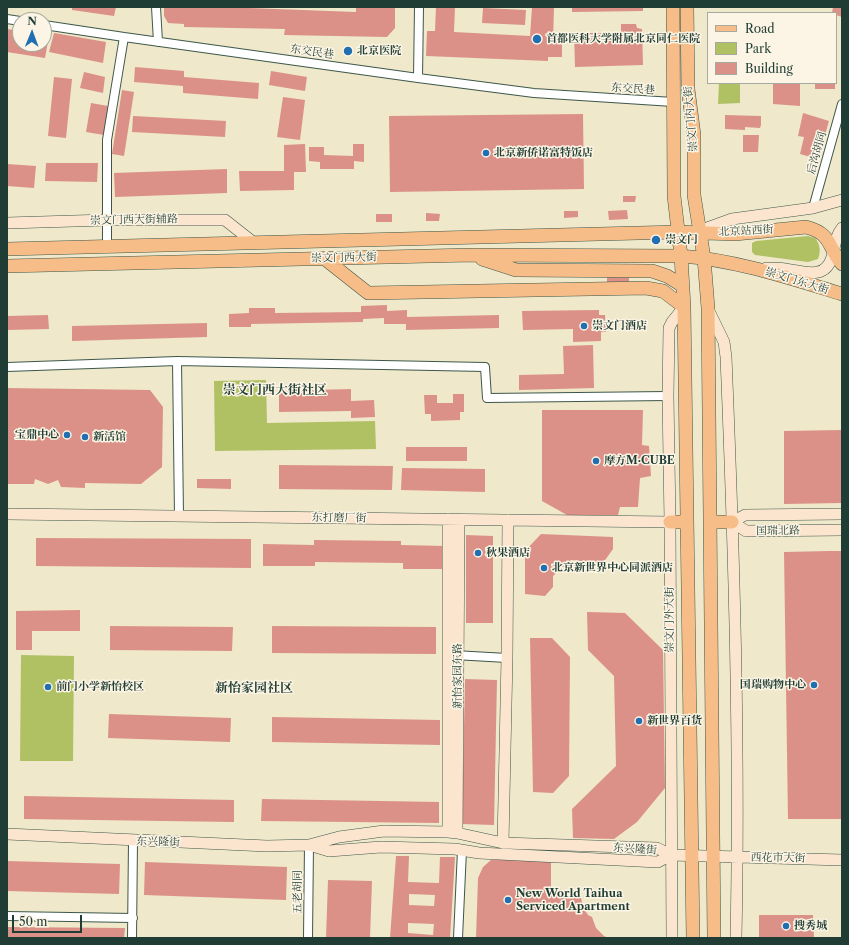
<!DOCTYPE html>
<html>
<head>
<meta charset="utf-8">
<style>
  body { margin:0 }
  #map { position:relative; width:849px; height:945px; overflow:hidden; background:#efe8ca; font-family:"Libre Caslon Text",serif }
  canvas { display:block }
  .frame { position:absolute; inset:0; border:8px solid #1f3d34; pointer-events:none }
  .legend { position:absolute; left:707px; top:12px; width:130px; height:72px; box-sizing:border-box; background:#fcf5e5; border:1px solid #a4ab9e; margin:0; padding:5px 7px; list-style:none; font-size:12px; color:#1f3d34 }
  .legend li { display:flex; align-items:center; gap:8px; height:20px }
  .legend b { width:20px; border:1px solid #a4ab9e }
  .north { position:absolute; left:12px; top:12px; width:40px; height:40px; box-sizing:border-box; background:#fcf5e5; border:1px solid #a4ab9e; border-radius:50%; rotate:1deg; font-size:11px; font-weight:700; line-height:16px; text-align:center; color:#1f3d34 }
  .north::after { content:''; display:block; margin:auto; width:14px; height:18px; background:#1f6fb2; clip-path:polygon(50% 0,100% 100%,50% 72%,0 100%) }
  .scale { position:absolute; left:12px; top:915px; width:70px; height:18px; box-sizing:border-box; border:2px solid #1f3d34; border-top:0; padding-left:5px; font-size:12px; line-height:14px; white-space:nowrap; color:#1f3d34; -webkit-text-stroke:3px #fcf5e5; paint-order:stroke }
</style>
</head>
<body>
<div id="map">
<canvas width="849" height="945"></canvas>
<div class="frame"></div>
<ul class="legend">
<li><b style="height:5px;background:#f7bd88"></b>Road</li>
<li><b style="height:11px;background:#b0c164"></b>Park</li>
<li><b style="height:11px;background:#db9188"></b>Building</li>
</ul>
<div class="north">N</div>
<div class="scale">50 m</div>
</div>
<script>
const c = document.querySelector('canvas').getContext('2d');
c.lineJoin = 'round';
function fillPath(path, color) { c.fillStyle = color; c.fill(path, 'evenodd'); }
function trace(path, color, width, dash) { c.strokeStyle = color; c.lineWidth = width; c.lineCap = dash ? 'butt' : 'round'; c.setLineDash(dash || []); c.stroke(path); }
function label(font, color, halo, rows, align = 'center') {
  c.font = font + ' "Libre Caslon Text","Noto Serif SC",serif'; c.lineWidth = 3; c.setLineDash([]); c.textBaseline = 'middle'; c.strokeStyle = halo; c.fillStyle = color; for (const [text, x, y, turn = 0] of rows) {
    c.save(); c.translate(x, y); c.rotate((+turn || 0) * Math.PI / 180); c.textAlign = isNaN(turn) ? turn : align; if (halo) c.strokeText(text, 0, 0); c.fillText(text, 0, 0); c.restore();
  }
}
fillPath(new Path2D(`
  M719,83H740V103L718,104Z
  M808,236L815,238C820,244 821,251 818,259L808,262L755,255L752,252V243L756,241Z
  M266,380L267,423L375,421L376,449L215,451L214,381Z
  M21,655L74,656L73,761H20Z`), '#b0c164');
fillPath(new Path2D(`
  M72,7H116L114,16L72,10Z
  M164,7H222L356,12V7H395V28L387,37L284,35L285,29L184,27V24L168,23L164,16Z
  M436,7H455L454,32L530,36L532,7H554L553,41H562V57H548V61L426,56L427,31H435Z
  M572,7H643V11L572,12Z
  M833,7H842V17L836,15V13H832Z
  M483,8L526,10L525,25L482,23Z
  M621,24H636L637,28L642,29L643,65L575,67L574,33H621Z
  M7,29L20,31V44H44V35L49,36L45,58L7,52Z
  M54,33L106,42L103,63L49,52Z
  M135,67L184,71V77L259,83L258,99L183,93V86L134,82Z
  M271,71L307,77L305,91L269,85Z
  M84,72L105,77L103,93L80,88Z
  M54,77L72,79L66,138L48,136Z
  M773,83L800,84V106L773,104Z
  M815,83H835V89H815Z
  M122,90L134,92L124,156L112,154Z
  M283,97L305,100L300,140L277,137Z
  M91,103L108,106L104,135L86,132Z
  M803,113L829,121L818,159L800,154L804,137L798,136Z
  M583,114L584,189L390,192L389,116Z
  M725,115L761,116V125L760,128L745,127V130L725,129Z
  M133,116L226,121L225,137L132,132Z
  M743,135H759L758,152H743Z
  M305,144L306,172H294V190L240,191L239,171H284V145Z
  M353,144H364V162L354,161V169H320V162L309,161V147H324V155L353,156Z
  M46,163H98L97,182L45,181Z
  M7,164L36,166L34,188L7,186Z
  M227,169V193L115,197L114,173Z
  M623,196H636L635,202H623Z
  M627,210L628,219L609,220L608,211Z
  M564,211H578V217L564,218Z
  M426,213L440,214L439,221H426Z
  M376,214H392V222H376Z
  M607,274H629V285L607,284Z
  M387,305V311L407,310V317L499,315V328L406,330V324H384V318L363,319V322L251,324V327H229V314L249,313V308H275V313L361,312V306Z
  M599,310V315H605L606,332H601V341L573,342V329L523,330L522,311Z
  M48,315L49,329L7,330V316Z
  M207,323V337L72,341V326Z
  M593,345L594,388L519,390V375L564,374L563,346Z
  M7,388L150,390L163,407L162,467L141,484L85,483V488L61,487L58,480L48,484L35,479L34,484H7Z
  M351,389V401L374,400L375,417L351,418V411L279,412V391Z
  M453,394H464V412H460V420L431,421V414H425L424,395H437V403H453Z
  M542,410H643L642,445L649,446L651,476L640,478L638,507H620L618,515H567L542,501Z
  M842,430V503L784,504V431Z
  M406,447H467V461H406Z
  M279,465L393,466L392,490L279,489Z
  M402,468L485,469V492L401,490Z
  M197,479H231V489L197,488Z
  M541,534L613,537V549L603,563L571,560L553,576V587L545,596L525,594V551Z
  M466,535L493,536V623H466Z
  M36,538L251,539V568L36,566Z
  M314,540L401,541V545L446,546L445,569H403V563L315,562V566H263V544L314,545Z
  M829,551H842V819H788L784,552Z
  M80,610V631H32V650H16V611Z
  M587,612L625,613L663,650L665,788L637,822L614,839L573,838L572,809L616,766L614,676L588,650Z
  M110,626L233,627L232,651L110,650Z
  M272,626L436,627V654L272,653Z
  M530,638H552L570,657L569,776L553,793L533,792Z
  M465,679L497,680L494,825L462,824Z
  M109,714L231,718L230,742L108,738Z
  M272,717L440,720V745L272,742Z
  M24,796L234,800V822L24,819Z
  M262,799L439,802V823L261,821Z
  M396,856H409L408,882L439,883L440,857H455L450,938H390ZM409,894L435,895L434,906L409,905ZM408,923L434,924L433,935L408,933Z
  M491,860H551V890L561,889L560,898H581L583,907L588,915L592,917L596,928L604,936L608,938H476L478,878L483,867Z
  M7,861L120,864L119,894L7,891Z
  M145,862L287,867L286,900L144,895Z
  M328,880L372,881L370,938H326Z
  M759,915H813L814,938H759Z
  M7,927L125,928L124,938H7Z`), '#db9188');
const street = new Path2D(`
  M156,7L158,42
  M7,19L20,21
  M44,25L124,37L418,78L534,93L673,102
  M418,78L419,7
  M813,208L842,104
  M107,246V140L124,37
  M177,361L179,516
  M7,367L177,361L485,367L487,398L668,396
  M454,655L507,658
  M7,916L133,918
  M132,938L133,841
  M308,938L309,845
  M458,938L462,850`);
const secondary = new Path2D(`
  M7,223L107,220H225L253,242
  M699,231L732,219L813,208L842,200
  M766,268C772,268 779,268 785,269C803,271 825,281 832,257C835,246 835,237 842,228
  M708,309L724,342L726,357C734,550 740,745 736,938
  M7,514L670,522
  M842,514L745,515L732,522L746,531L842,530
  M448,832V519
  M457,833L459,519
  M7,834L267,846L309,845L339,837L384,831L448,832L457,833L503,843L657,848L671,855L842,860
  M503,843L507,658L508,520
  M309,845L329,851L381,847L455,849L479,853L658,862L671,855
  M672,938L670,522L668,396L669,328L672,322L684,307`);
const primary = new Path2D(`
  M673,7L674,196L681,256L684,307L693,938
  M687,7L688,89L694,135V195L704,258L708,308L714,938
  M7,249L678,232L735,234L806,227C833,234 827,247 842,264
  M325,259L368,293L646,288L663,291L684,307
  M482,259L516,270L652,271L667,276L683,286
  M7,266L471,255L681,256C736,260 789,278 842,294
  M670,522H687
  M710,522H732`);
trace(street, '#3e574a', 10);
trace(secondary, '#3e574a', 12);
trace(primary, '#3e574a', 14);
trace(street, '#fff', 8);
trace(secondary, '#fce5cf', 11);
trace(primary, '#f7bd88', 13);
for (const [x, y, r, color] of [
  [537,39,5,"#1f6fb2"],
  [348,51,5,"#1f6fb2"],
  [486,153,4,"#1f6fb2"],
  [656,240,5,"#1f6fb2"],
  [584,326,4,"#1f6fb2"],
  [67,435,4,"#1f6fb2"],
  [85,437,4,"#1f6fb2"],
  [596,461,4,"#1f6fb2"],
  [478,553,4,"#1f6fb2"],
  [544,568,4,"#1f6fb2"],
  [814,685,4,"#1f6fb2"],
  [48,687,4,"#1f6fb2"],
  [639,721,4,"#1f6fb2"],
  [508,900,4,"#1f6fb2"],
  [786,926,4,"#1f6fb2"]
]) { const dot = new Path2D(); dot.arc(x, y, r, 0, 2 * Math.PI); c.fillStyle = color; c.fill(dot); trace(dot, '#fcf5e5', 1.5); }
label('bold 11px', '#1f3d34', '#fcf5e5', [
  ["首都医科大学附属北京同仁医院",546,39],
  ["北京医院",357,51],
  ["北京新侨诺富特饭店",494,153],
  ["崇文门",665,240],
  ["崇文门酒店",592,326],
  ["宝鼎中心",59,435,"right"],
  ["新活馆",93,437],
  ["摩方M·CUBE",604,461],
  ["秋果酒店",486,553],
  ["北京新世界中心同派酒店",552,568],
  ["国瑞购物中心",806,685,"right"],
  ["前门小学新怡校区",56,687],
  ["新世界百货",647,721],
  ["New World Taihua",516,894],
  ["Serviced Apartment",516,907],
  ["搜秀城",794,926]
], 'left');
label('11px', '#1f3d34', '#fcf5e5', [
  ["东交民巷",312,52,8],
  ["东交民巷",633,89,4],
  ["崇文门内大街",691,119,-95],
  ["后沟胡同",817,153,-74],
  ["崇文门西大街辅路",134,220,-1],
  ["北京站西街",746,231,-3],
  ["崇文门西大街",344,258,-1],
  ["崇文门东大街",797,281,17],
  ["东打磨厂街",339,518,1],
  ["国瑞北路",778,531,-1],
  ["崇文门外大街",670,620,-90],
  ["新怡家园东路",458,676,-90],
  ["东兴隆街",158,842,2],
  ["东兴隆街",635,849,4],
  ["西花市大街",778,858,1],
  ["五老胡同",298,892,-90]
]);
label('bold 13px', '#1f3d34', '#fcf5e5', [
  ["崇文门西大街社区",275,390],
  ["新怡家园社区",254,688]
]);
</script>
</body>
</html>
